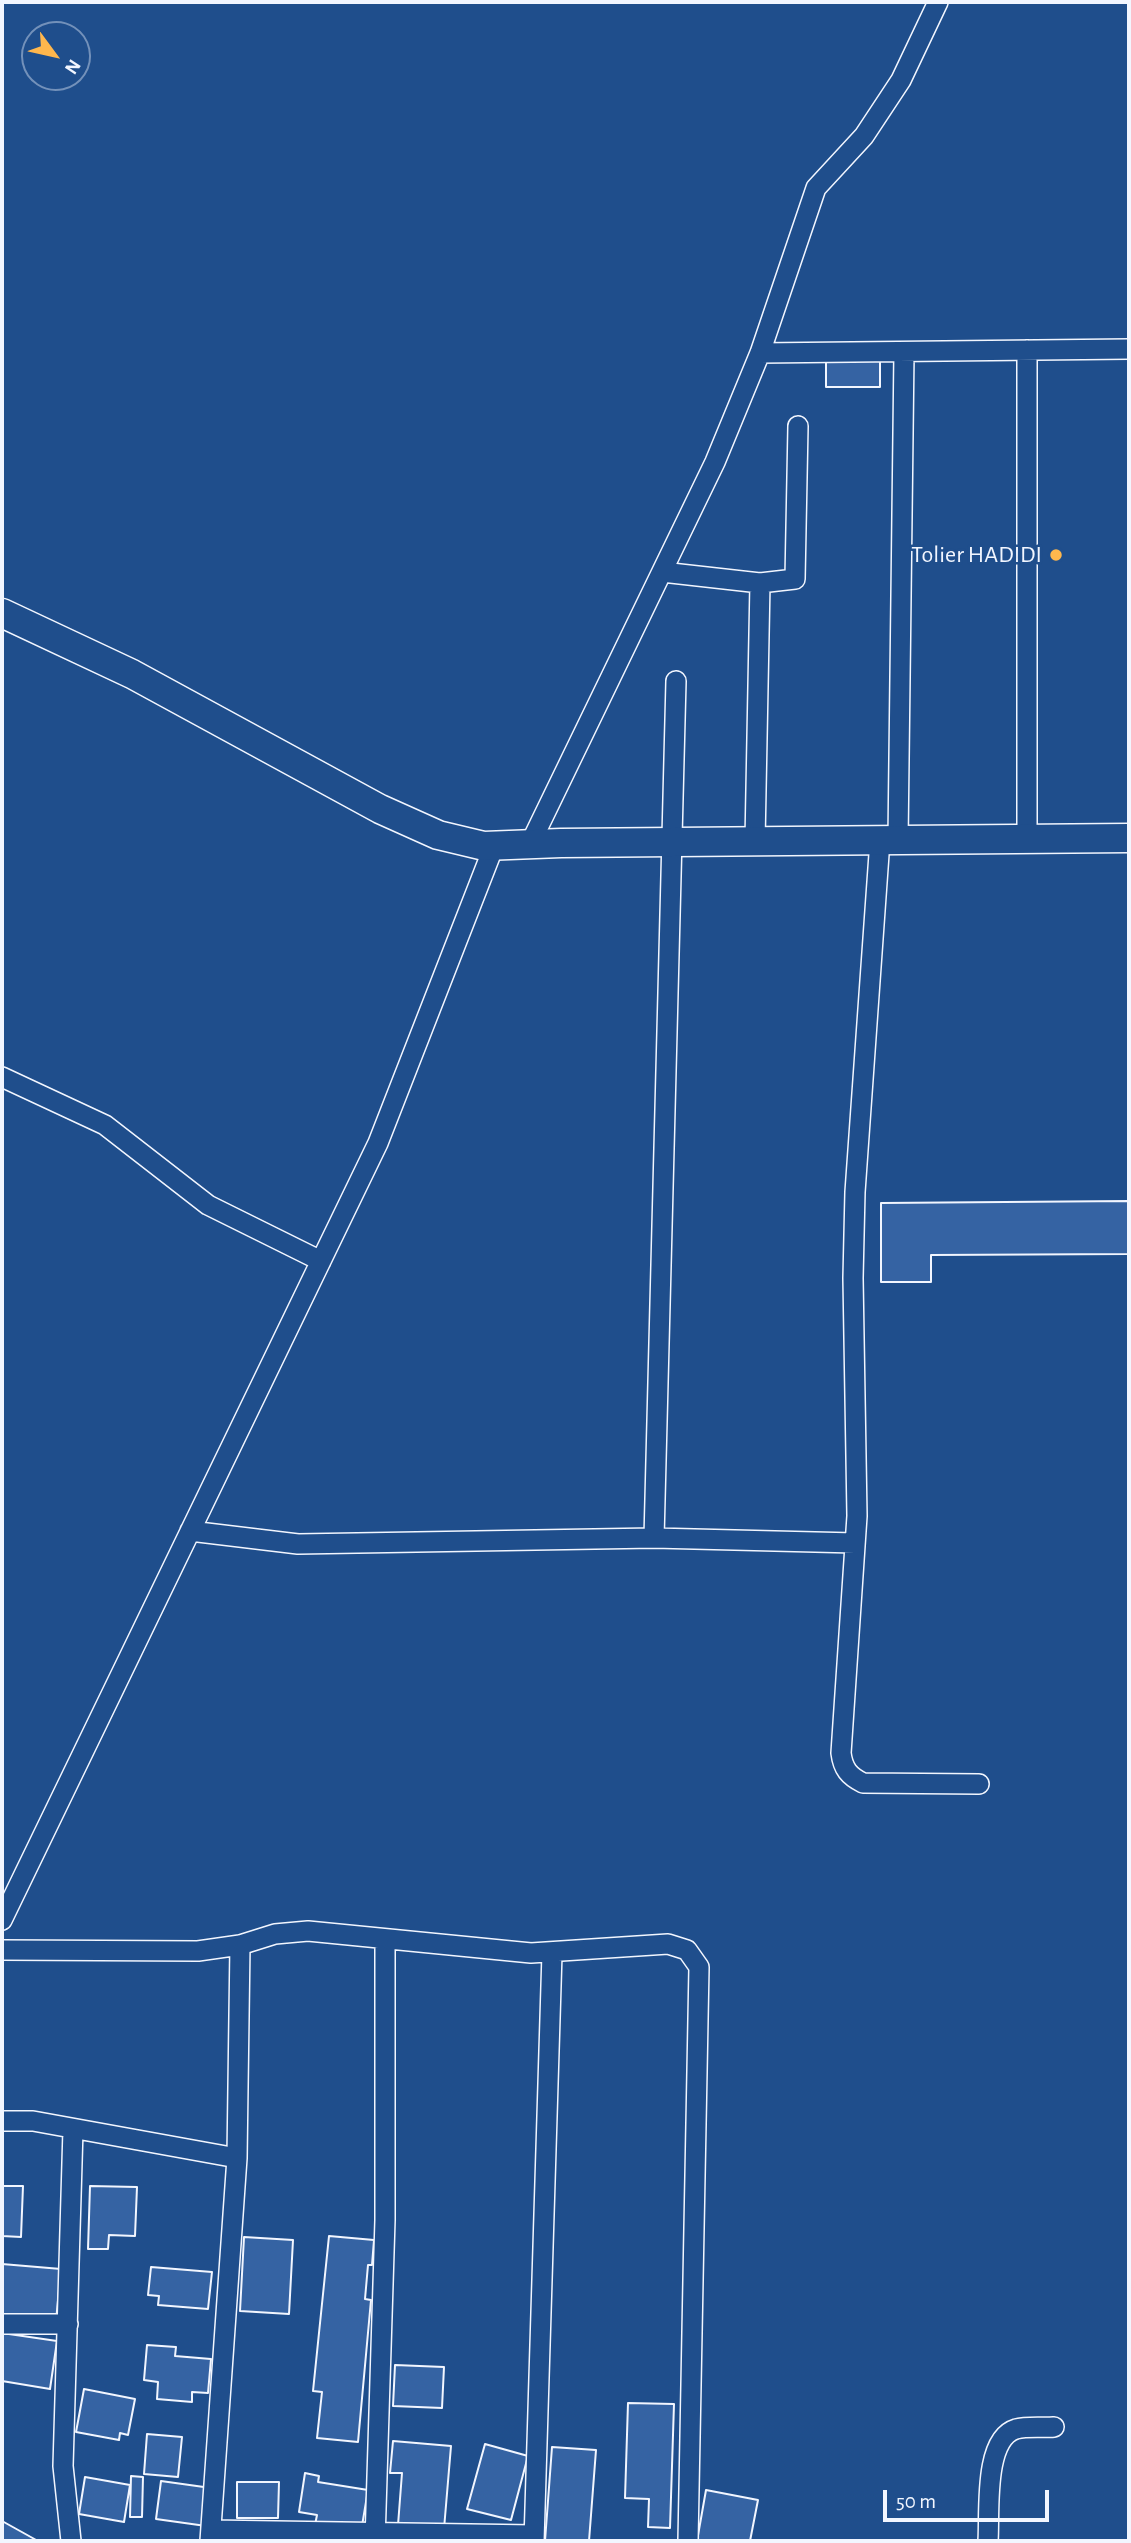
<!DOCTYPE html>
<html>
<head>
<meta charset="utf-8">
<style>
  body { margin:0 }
  #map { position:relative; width:1131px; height:2543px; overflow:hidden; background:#1f4e8c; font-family:"Alegreya Sans",sans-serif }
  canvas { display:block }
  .frame { position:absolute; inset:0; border:4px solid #f2f6ff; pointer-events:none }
  .north { position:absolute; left:21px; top:21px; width:70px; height:70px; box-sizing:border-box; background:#1f4e8c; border:2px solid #7391ba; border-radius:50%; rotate:123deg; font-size:19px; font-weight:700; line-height:28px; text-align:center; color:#f2f6ff }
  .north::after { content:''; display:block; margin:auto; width:24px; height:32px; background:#ffb74d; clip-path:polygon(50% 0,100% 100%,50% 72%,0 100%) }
  .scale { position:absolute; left:883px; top:2490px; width:166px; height:32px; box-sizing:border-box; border:4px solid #f2f6ff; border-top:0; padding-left:9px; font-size:21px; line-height:24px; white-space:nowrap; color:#f2f6ff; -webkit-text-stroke:5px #1f4e8c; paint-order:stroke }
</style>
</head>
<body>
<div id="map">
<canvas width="1131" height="2543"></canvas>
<div class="frame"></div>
<div class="north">N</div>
<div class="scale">50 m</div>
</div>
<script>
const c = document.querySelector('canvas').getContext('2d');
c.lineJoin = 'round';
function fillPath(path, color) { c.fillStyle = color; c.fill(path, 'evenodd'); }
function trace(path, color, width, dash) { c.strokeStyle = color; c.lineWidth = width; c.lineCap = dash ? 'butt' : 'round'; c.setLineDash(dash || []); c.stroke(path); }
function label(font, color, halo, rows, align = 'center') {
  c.font = font + ' "Alegreya Sans",sans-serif'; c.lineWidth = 5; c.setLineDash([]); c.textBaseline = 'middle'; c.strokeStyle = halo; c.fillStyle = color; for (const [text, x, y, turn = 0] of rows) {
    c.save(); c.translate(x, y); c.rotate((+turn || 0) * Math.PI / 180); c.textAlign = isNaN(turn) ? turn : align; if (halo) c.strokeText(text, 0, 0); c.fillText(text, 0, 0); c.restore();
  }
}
const building = new Path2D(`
  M880,359V387H826V360Z
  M1129,1201V1254L931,1255V1282H881V1203Z
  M2,2186H23L21,2237L2,2236Z
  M90,2186L137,2187L135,2236L109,2235L108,2249H88Z
  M329,2236L374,2240L372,2265H368L365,2299L371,2300L358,2442L317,2438L322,2392L313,2391Z
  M244,2237L293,2240L289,2314L240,2311Z
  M2,2264L61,2269L56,2321L2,2316Z
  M151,2267L212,2272L208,2309L158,2305L159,2296L148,2295Z
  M2,2333L57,2341L50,2389L2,2381Z
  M147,2345L176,2347L175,2356L211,2359L208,2393L192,2392V2402L157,2399L158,2382L144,2380Z
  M395,2365L444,2367L442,2408L393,2406Z
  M84,2389L135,2399L128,2435L120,2433L119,2440L76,2432Z
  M628,2403L674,2404L670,2528L648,2527L649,2499L625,2498Z
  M147,2434L182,2437L178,2477L144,2474Z
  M393,2441L451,2446L444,2529L398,2525L402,2473H390Z
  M485,2444L528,2456L511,2520L467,2509Z
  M552,2447L596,2450L589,2541H545Z
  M305,2473L319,2476L318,2482L368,2490L361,2532L315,2525L317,2515L299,2512Z
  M131,2476L143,2477L142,2517H130Z
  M85,2477L130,2485L124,2522L79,2514Z
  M161,2481L211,2488L206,2526L156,2519Z
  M237,2482H279L278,2518H237Z
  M706,2490L758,2500L750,2541H697Z
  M2,2521L38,2541H2Z`);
fillPath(building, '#3563a3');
trace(building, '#f2f6ff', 2);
const street = new Path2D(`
  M760,353L1129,349
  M662,572L760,583L795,579L798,426
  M1027,839V350
  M880,840L855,1192L853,1278L857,1516L841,1753C843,1769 849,1776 863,1783L979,1784
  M898,840L904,352
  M755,841L760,583
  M530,844L715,462L760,353L816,188L864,136L901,80L938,2
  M2,1077L105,1125L208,1205L321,1261
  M190,1531L298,1544L654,1538L855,1543
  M654,1538L676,681
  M2,1920L378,1143L494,846
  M2,1950L198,1951L240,1945L275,1934L308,1931L531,1953L668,1944L687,1950L699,1967L688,2541
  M2,2121H33L237,2158
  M2,2324H68
  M211,2530L534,2535
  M71,2541L63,2466L73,2129
  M210,2541L237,2158L240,1945
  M375,2541L385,2220V1940
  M534,2541L552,1953
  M988,2541C990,2514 983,2439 1016,2429C1027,2426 1043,2428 1054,2427`);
const secondary = new Path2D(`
  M2,613L132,674L380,809L438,835L484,846L561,843L1129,838`);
trace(street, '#f2f6ff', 22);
trace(secondary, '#f2f6ff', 31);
trace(street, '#1f4e8c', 19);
trace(secondary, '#1f4e8c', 28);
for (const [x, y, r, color] of [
  [1056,555,7,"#ffb74d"]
]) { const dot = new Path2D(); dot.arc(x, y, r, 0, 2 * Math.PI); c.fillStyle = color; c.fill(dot); trace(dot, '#1f4e8c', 2.5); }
label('24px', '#f2f6ff', '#1f4e8c', [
  ["Tolier HADIDI",1042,555]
], 'right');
</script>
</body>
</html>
